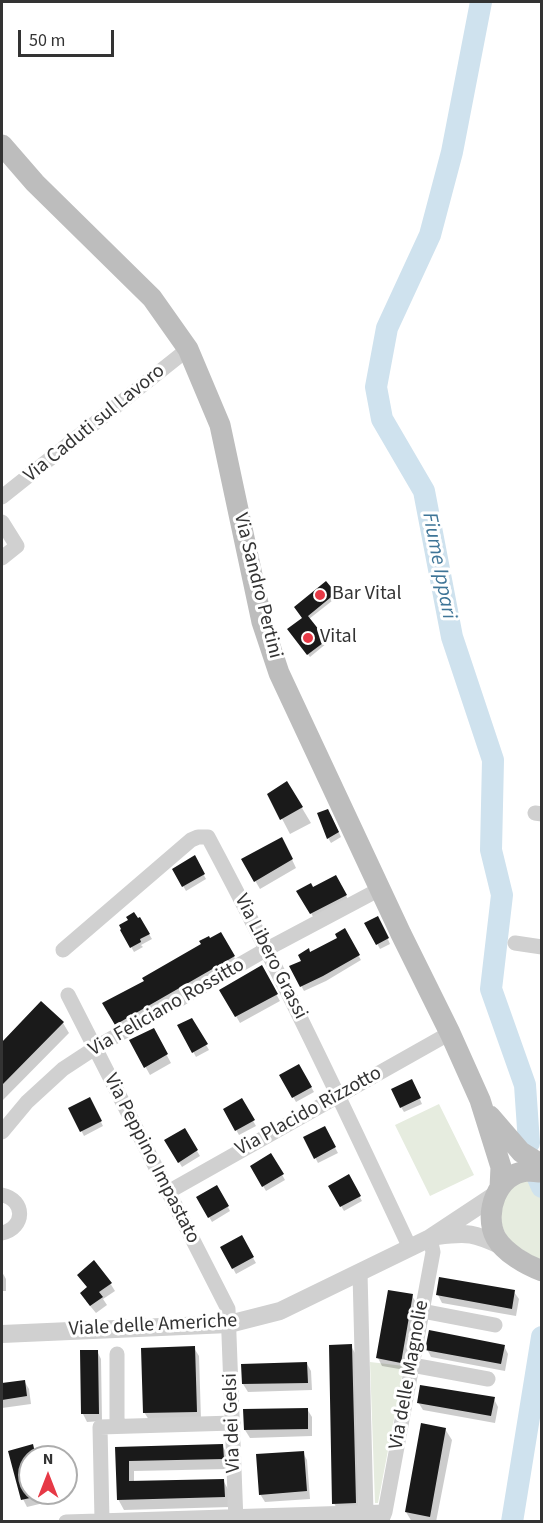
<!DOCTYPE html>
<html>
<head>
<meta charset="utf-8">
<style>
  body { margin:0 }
  #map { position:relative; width:543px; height:1523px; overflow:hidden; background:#fff; font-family:"Source Sans 3",sans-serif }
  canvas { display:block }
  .frame { position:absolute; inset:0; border:3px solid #333; pointer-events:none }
  .north { position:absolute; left:18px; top:1445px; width:60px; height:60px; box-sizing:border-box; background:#fff; border:2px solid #adadad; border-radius:50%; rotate:0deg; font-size:16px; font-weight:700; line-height:24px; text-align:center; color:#333 }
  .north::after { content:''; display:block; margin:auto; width:21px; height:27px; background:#e63946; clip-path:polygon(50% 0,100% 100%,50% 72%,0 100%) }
  .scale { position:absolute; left:18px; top:30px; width:96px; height:27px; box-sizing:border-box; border:3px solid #333; border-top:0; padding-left:8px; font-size:18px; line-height:21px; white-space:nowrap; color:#333; -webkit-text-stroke:4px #fff; paint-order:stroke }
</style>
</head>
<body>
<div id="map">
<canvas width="543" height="1523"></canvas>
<div class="frame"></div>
<div class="north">N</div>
<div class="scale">50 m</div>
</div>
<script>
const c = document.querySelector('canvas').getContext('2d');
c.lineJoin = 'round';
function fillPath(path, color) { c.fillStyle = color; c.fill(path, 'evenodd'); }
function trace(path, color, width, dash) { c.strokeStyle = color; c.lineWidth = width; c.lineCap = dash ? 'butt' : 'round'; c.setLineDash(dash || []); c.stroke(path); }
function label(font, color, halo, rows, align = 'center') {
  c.font = font + ' "Source Sans 3",sans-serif'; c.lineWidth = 6; c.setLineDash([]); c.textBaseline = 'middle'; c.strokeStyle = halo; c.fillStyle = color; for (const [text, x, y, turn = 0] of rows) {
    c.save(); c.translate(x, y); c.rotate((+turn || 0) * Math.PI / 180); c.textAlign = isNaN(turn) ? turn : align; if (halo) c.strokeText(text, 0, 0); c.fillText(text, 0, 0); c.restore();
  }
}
fillPath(new Path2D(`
  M439,1104L474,1175L430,1196L395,1125Z
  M541,1178V1261C531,1254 514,1247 507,1236C495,1218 502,1189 523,1180C528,1178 536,1179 541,1178Z
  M370,1362L404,1366L378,1503H375Z`), '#e6ecdf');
fillPath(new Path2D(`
  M326,583L337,597L309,619L327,643L310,657L291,633L304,618Z
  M287,783L311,823L290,834L269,794Z
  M331,815L341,837L331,843L328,838Z
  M286,847L296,868L260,889L243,860Z
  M194,857L206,879L186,891L174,870Z
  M336,877L350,903L315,920L298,891L312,888Z
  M140,919L152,939L141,945L143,947L134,952L122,931Z
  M366,923H381L390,944L380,949Z
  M344,930L361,960L326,981L304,991L291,967L303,962L310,954L339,939Z
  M221,934L238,964L120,1032L104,1004L146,981Z
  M261,967L280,1001L240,1023L221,990Z
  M41,1003L63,1023L69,1033L2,1101V1045Z
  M191,1019L209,1050L196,1057L179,1025Z
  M153,1030L171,1063L150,1075L131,1041Z
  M299,1066L314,1092L296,1102L281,1076Z
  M414,1086L422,1104L404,1112L401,1107Z
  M89,1099L103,1126L84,1136L70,1109Z
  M241,1100L256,1126L239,1135L225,1110Z
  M324,1128L338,1153L318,1163L305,1138Z
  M184,1130L200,1156L182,1167L166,1141Z
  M271,1155L285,1180L266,1191L252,1167Z
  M348,1176L362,1201L344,1211L330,1187Z
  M217,1187L230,1211L212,1222L198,1198Z
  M241,1237L256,1263L236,1274L222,1248Z
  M2,1272L6,1279V1291H2Z
  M79,1275L110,1283L115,1291L103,1299L107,1305L96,1313L86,1301L88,1288Z
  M514,1292L519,1299L516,1316L442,1303L438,1295Z
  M412,1296L417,1304L405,1370L382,1366L378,1358Z
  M351,1346L355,1353L359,1510L338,1511L334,1503Z
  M504,1346L508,1354L505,1371L431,1357L427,1349Z
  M194,1348L199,1356L201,1419L149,1420L144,1412Z
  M97,1351L101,1359L102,1421L87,1422L83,1414Z
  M307,1364L311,1371L312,1390L248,1392L243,1384V1365Z
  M24,1381L29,1389L31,1404L2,1408V1384Z
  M494,1399L498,1407L495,1423L423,1410L418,1402Z
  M307,1409L312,1417V1436L250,1438L245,1430Z
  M445,1429L452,1440L436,1522H412L406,1512Z
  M222,1445L228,1456L229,1469L134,1471V1483L223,1480L229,1491L230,1507L124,1510L118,1499L117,1448Z
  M40,1448L45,1457H30V1493H54L56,1500L27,1507L23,1499L10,1452Z
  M303,1453L307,1460L310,1499L265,1502L260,1494Z`), '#0003');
trace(new Path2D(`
  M481,2L452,152L430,235L387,328L376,387L382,419L424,491L452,637L493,760L491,850L502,895L491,989L525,1085L529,1143
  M538,1178L542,1187
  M512,1522L542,1337`), '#cfe2ee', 22);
fillPath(new Path2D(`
  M326,581L336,593L308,616L327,640L307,655L287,629L302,618L294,607Z
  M287,781L303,807L280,820L267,794Z
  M328,809L339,832L327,839L317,813Z
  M282,837L293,859L254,882L241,859Z
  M195,855L205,874L182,887L172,869Z
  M336,875L347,895L310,914L296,891L311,883L313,887Z
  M134,912L138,918L140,917L150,934L140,939L141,942L130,948L120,930L121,929L119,925L128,920L126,917Z
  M378,916L389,938L376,945L364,923Z
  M345,928L360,955L323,976L300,987L289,966L301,961L298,955L309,948L310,952L337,938L335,934Z
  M221,932L235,956L115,1025L102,1003L144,981L142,978L201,944L199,941L209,936L210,938Z
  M262,965L278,994L235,1017L219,990Z
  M41,1001L64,1022L2,1085V1042Z
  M192,1018L208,1044L192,1053L177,1025Z
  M154,1028L168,1054L144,1068L129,1040Z
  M299,1064L312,1087L292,1098L279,1075Z
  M412,1079L421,1098L400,1108L391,1089Z
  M90,1097L102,1121L80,1132L68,1108Z
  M242,1098L255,1120L235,1131L223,1109Z
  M325,1126L336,1147L314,1159L303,1137Z
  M185,1128L198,1150L178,1163L164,1140Z
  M271,1153L284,1174L262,1187L250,1166Z
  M349,1174L361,1196L340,1207L328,1186Z
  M217,1185L229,1206L208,1218L196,1197Z
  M242,1235L254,1257L232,1269L220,1247Z
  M94,1260L112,1283L99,1292L103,1297L90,1306L80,1293L87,1287L77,1275Z
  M439,1277L515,1290L512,1309L436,1295Z
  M388,1290L413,1294L401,1363L376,1358Z
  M429,1330L505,1345L501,1364L425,1350Z
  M352,1344L356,1503L332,1504L329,1345Z
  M195,1346L197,1412L143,1413L141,1348Z
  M80,1350H98L99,1414H81Z
  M307,1362L308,1383L242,1384L241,1364Z
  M25,1380L27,1396L2,1400V1383Z
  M420,1385L495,1397L491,1416L417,1403Z
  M308,1408V1429L244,1430L243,1409Z
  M421,1423L446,1428L430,1517L405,1512Z
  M33,1444L36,1457H30V1498L21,1500L8,1451Z
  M223,1444L224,1459L129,1461V1481L224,1479L225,1497L117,1500L115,1447Z
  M304,1451L307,1491L259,1495L256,1454Z`), '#1a1a1a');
trace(new Path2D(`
  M2,497L188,349
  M2,522L17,546L2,558
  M535,813L542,814
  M515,943L542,947
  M63,950L191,840L198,837H208C280,972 345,1109 410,1248
  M68,995L228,1309L236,1522
  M2,1132L27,1102L63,1069L95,1048L267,949L380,889
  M168,1192L450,1033
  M2,1195C26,1200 25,1228 2,1233
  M360,1273L366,1513
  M422,1311L495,1325
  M117,1354V1426
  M412,1365L488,1379
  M102,1520L100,1427L233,1423
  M66,1522L385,1512
  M381,1522L385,1512L433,1252L430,1238`), '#d0d0d0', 15);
trace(new Path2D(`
  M437,1236C468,1232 474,1233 502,1246
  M2,1334L229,1324L280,1311L430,1238L495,1195`), '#d0d0d0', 18);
trace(new Path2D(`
  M2,145L35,183L152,298L188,349L220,425L262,622L279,673L401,934L450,1033L480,1100L501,1167L500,1188
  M490,1116L521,1152L542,1165
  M542,1172C537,1172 532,1171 527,1171C497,1174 483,1213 496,1238C505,1253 526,1265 542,1271`), '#bdbdbd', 21);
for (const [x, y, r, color] of [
  [320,595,6,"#e63946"],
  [308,638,6,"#e63946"]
]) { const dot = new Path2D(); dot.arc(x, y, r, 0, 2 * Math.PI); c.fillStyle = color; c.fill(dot); trace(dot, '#fff', 2); }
label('20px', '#333', '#fff', [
  ["Via Caduti sul Lavoro",95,424,-39],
  ["Via Sandro Pertini",257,586,76],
  ["Via Libero Grassi",270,957,63],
  ["Via Feliciano Rossitto",167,1008,-30],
  ["Via Placido Rizzotto",309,1112,-29],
  ["Via Peppino Impastato",151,1159,63],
  ["Viale delle Americhe",153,1326,-3],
  ["Via delle Magnolie",410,1375,-80],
  ["Via dei Gelsi",233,1423,-92]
]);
label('20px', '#333', '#fff', [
  ["Bar Vital",332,595],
  ["Vital",320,638]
], 'left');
label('italic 21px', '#3f7597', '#fff', [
  ["Fiume Ippari",438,566,79]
]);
</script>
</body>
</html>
